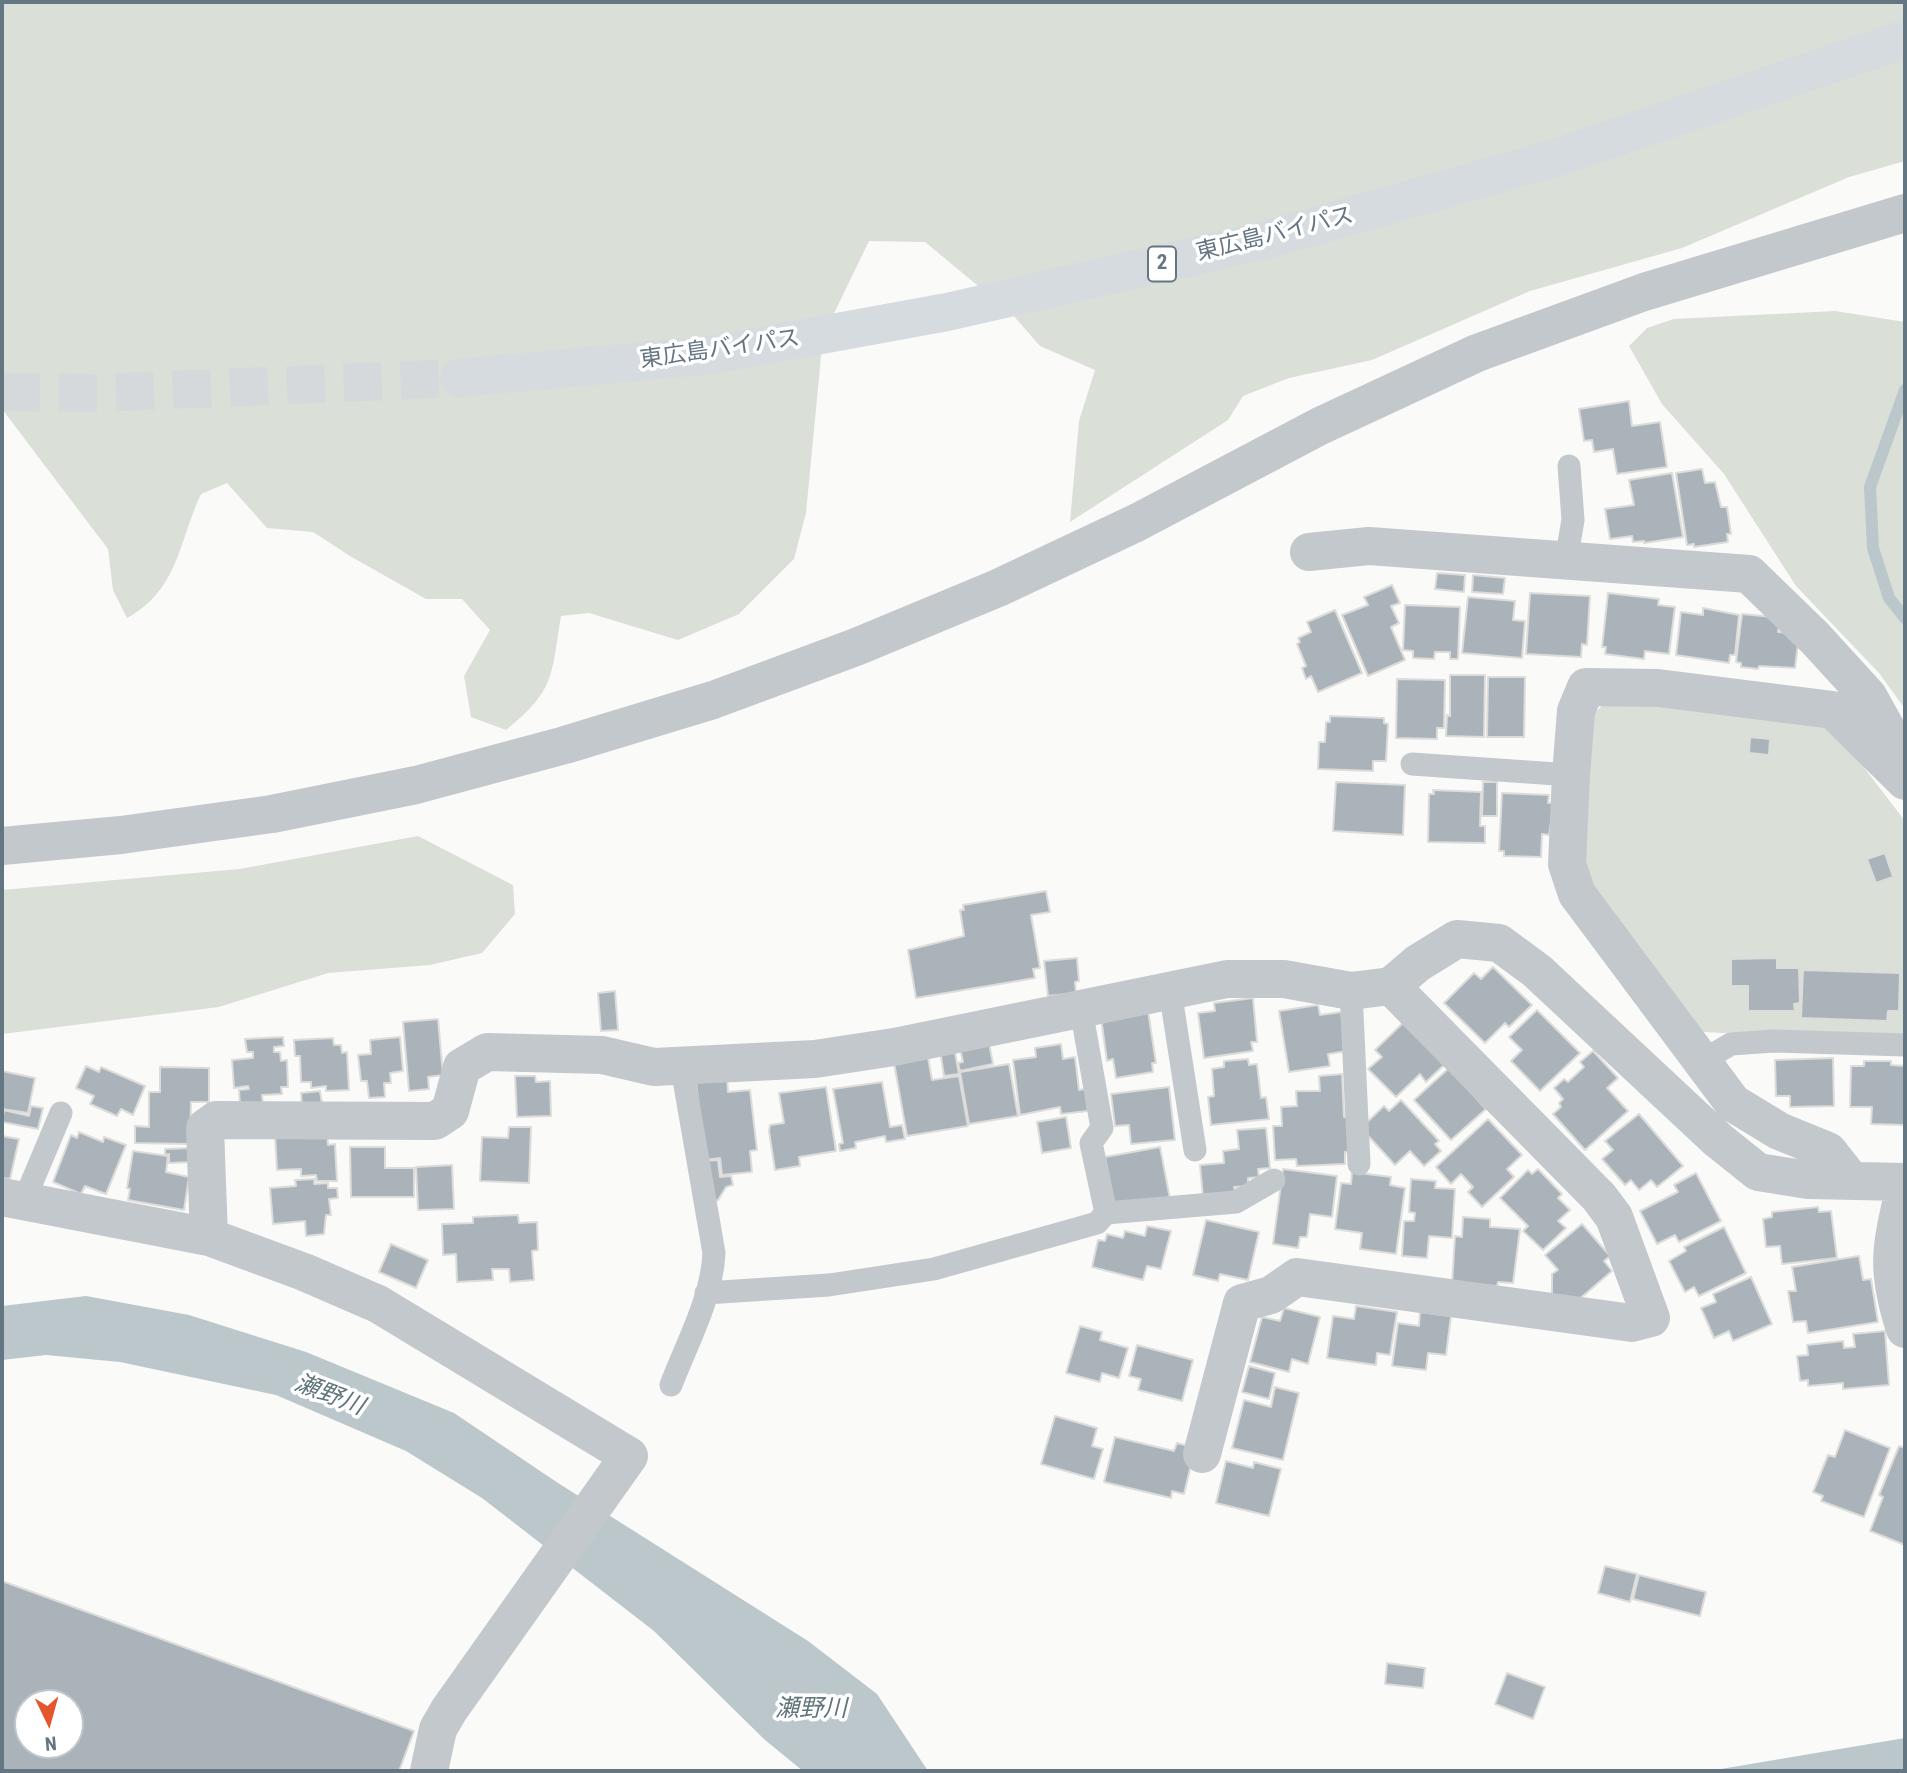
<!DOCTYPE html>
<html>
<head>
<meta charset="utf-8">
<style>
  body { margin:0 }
  #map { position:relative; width:1907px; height:1773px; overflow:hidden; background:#fafaf8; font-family:"Roboto Condensed",sans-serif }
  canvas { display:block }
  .frame { position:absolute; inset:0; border:4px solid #657683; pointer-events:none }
  .north { position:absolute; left:14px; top:1689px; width:70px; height:70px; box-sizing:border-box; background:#fff; border:2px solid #c1c8cd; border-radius:50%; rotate:175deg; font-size:19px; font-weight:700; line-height:28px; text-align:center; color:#657683 }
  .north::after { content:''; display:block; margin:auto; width:24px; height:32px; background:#e4572e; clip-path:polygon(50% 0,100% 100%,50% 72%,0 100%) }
</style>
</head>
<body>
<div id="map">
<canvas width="1907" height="1773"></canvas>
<div class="frame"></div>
<div class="north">N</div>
</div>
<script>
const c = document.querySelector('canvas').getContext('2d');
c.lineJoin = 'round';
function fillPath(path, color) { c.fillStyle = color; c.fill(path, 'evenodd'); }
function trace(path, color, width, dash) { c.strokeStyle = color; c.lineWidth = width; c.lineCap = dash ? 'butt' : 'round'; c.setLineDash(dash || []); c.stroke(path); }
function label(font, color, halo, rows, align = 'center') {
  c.font = font + ' "Roboto Condensed","Noto Sans JP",sans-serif'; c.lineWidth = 7; c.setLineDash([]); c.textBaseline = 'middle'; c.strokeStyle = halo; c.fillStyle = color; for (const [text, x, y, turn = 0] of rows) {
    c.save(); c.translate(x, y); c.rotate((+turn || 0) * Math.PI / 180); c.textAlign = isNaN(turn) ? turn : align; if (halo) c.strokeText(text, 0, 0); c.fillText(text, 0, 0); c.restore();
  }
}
fillPath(new Path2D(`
  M2,2H1905V161L1849,177L1682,248L1530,291L1372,360L1289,378L1243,396L1228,420L1070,522L1079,421L1095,370L1040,346L1012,314L925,242L869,241L823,336L806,513L794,559L739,614L678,640L589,613L561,616C551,675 556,690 506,730L471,717L464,676L490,630L462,599H426L350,556L313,532L267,528L227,483L201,494C179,541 178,591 127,618L113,590L108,549L2,409Z
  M1835,311L1905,322V709L1879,673L1796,586L1724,474L1662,404L1629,346L1647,328L1674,319Z
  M1611,698L1833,727L1905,821V1035L1724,1033L1704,1032L1694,1026L1588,880L1581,857L1594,713Z
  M418,836L513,885L515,914L482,953L430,965L328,973L219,1007L2,1034V890L240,869Z`), '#dadfd7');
fillPath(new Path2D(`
  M86,1296L189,1315L306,1352L454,1413L558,1483L808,1641L877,1694L928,1771H803L765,1740L654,1631L482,1498L406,1451L276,1395L120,1362L46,1355L2,1360V1306Z
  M1905,1738V1771H1709Z`), '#bbc7cb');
trace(new Path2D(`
  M1905,390L1870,487L1873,548L1889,598L1905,618`), '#bbc7cb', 12);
const building = new Path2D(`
  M1629,401L1632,426L1660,422L1667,467L1617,474L1613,449L1594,452L1592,440L1584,441L1579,409Z
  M1702,469L1705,483L1715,482L1721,507H1727L1731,534H1727L1728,542L1694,547V544L1687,545L1676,473Z
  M1672,473L1683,537L1644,543V541L1633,542L1632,536L1610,539L1605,509L1634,505L1629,480Z
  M1437,573L1465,575L1464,592L1435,589Z
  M1473,575L1505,578L1503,594L1472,592Z
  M1392,585L1400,603L1391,606L1399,623L1391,627L1405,660L1368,676L1342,615L1368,605L1364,597Z
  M1530,593L1590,596L1587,645L1582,644L1581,657L1526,654Z
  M1608,593L1659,599L1658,605L1675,607L1669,654L1645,651L1644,659L1605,654L1606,647H1602Z
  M1468,597L1515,601L1513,620L1525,621L1522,658L1462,653Z
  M1405,605L1460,607L1458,659H1450V652H1435L1434,659L1413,658V651L1403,650Z
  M1703,608L1739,615L1735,655H1730L1729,663L1676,655L1681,612L1703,615Z
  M1335,610L1362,673L1318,692L1311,676L1306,679L1302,668L1306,666L1297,644L1300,642L1298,638L1311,632L1307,622Z
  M1742,614L1773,617L1779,624L1778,632L1789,633L1798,644L1795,668L1759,666L1758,669L1741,667V663L1736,662Z
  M1450,675H1485L1484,737L1446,736L1447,715L1450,716Z
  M1488,677H1525L1524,737H1487Z
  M1397,679L1445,680L1444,728H1437V739L1396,738Z
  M1330,716L1384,718V723L1388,724L1386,761H1373V771L1318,769L1319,742H1325L1326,722H1330Z
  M1750,737L1770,739L1769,755L1749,753Z
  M1336,782L1405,785L1403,835L1333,831Z
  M1483,782H1497V816H1482Z
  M1433,790L1481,792L1480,826H1485V843L1428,842L1429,794H1434Z
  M1502,793L1549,795L1548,803H1554L1549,835L1542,834L1541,857L1504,856V851H1499Z
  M1885,853L1893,877L1876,883L1867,859Z
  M1046,891L1050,912L1031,915L1040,968L1033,969L1035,978L916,998L908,950L964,936L960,910H964L963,905Z
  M1077,958L1079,981L1075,982L1076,993L1048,996L1044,961Z
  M1777,958V968H1799L1800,1003L1794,1004L1795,1011H1748V986H1731V959Z
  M1493,967L1532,1005L1509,1027L1505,1023L1485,1043L1444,1003L1474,973L1481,979Z
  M1803,970L1900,973L1899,1011H1888L1887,1021L1801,1018Z
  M615,991L618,1030L601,1031L598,993Z
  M1253,998L1257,1042H1251L1253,1051L1204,1058L1198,1013L1215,1011L1214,1003Z
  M1318,1005L1320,1015L1341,1012L1347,1051L1328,1054L1330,1066L1289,1072L1279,1011Z
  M1537,1010L1580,1053L1540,1091L1511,1061L1522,1050L1509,1037Z
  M1148,1011L1156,1063H1152L1153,1072L1116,1078L1113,1059L1107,1061L1101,1018Z
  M438,1019L443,1075L428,1077L429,1089L409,1091L403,1022Z
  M1403,1023L1444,1065L1426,1082L1420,1074L1396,1097L1368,1069L1382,1057L1375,1050Z
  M283,1037L284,1046L274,1047V1052H280L281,1061L287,1060L288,1087H281L282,1094L262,1095L263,1104L240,1106L239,1090L249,1089L248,1086L234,1088L232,1060L253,1058V1052H247L245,1039Z
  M400,1037L403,1071L390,1073L391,1083H384L385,1097L369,1098L367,1081H361L358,1055L371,1054L370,1040Z
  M333,1038L334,1045H341L342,1053L347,1052L349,1090L326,1091V1086L311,1088V1082H301L300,1056H295L294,1040Z
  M989,1043L993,1064L960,1071L958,1063L963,1062L960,1048Z
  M1061,1044L1063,1059L1075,1057L1079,1090L1085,1089L1088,1111L1061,1114L1060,1107L1020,1115L1013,1060L1036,1057L1035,1048Z
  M954,1047L959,1074L944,1076L940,1050Z
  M1593,1051L1618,1078L1607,1088L1628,1111L1585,1150L1553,1114L1561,1107L1559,1103L1563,1099L1554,1088L1564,1079L1568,1082L1584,1067L1580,1062Z
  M927,1052L932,1080L959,1076L968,1126L907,1136L893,1057Z
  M1833,1058L1834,1106L1790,1107V1096H1776L1775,1060Z
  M1248,1059L1249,1065L1257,1064L1261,1098L1266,1097L1269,1119L1211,1125L1208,1097L1214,1096L1212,1069L1224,1067V1061Z
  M1864,1061H1891V1065L1905,1066V1125L1871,1124L1872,1107H1850L1851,1066H1864Z
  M1009,1064L1018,1116L969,1124L960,1072Z
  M86,1066L99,1072L101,1067L145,1086L133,1115L121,1109L117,1116L90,1104L94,1096L76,1088Z
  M160,1067L209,1068V1102H191L190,1144L135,1143V1126L149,1127V1092H160Z
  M1449,1068L1486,1109L1451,1140L1414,1100Z
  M2,1071L35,1078L28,1113L2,1109Z
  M1342,1074L1344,1117H1352L1354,1151L1345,1152V1164L1297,1166L1296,1159L1275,1160L1273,1126H1282L1281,1107L1297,1106L1296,1091H1320L1319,1076Z
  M515,1076H535L536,1082L550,1081L551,1116L517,1117Z
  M727,1078L728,1092L750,1090L757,1150L750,1151L752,1172L722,1175L720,1158L705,1160L696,1082Z
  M882,1082L890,1127L902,1125L905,1139L886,1142L885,1136L855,1142L856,1148L840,1151L839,1144L843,1143L833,1089Z
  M826,1087L836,1151L799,1157L800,1166L775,1170L769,1131L770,1125L784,1123L779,1093Z
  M1169,1087L1175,1140L1131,1144L1129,1125L1115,1126L1111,1094Z
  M320,1091L322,1104L302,1106L301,1093Z
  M1401,1100L1439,1141L1435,1144L1441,1151L1424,1166L1410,1151L1395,1165L1361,1128L1384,1106L1389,1111Z
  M31,1106L43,1108L38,1129L2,1122L4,1110L29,1116Z
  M1639,1114L1683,1166L1657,1187L1651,1180L1639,1190L1631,1180L1625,1185L1602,1159L1613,1150L1605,1141Z
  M1066,1117L1071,1148L1042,1153L1037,1122Z
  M1488,1119L1522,1155L1507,1169L1514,1177L1482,1207L1468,1192L1473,1187L1461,1174L1451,1184L1436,1167Z
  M509,1127H531L529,1183L480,1181L482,1137L508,1138Z
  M1266,1128L1270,1168L1258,1169L1259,1177L1248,1178V1186L1234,1187L1236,1194L1203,1198L1200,1165L1224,1163L1223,1151L1239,1149L1237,1130Z
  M79,1132L103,1142L104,1137L126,1145L106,1194L85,1186L81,1194L53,1182L71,1135L77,1138Z
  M327,1132L328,1145L335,1144L337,1181H317L316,1175L301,1176V1169L277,1170L275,1135Z
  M2,1136L19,1139L10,1179L2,1178Z
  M350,1147H385V1168H414V1197H351Z
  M1160,1147L1170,1199L1115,1208L1105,1157Z
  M191,1148V1162L169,1163V1154L165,1155V1149Z
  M133,1151L168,1156L166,1172L189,1177L184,1210L128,1200L130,1189L127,1188Z
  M718,1160L720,1177L731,1176L733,1185L726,1187L718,1200L710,1202L704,1161Z
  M452,1165L454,1209L418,1210L416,1167Z
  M1283,1169L1337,1176L1332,1217L1310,1214L1307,1237H1300L1298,1248L1273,1244Z
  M1538,1169L1562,1194L1558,1198L1570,1210L1558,1221L1566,1228L1543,1250L1523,1231L1528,1226L1500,1198L1528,1170L1532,1174Z
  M1352,1172L1391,1177L1390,1185L1405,1188L1396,1254L1360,1249L1362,1233L1335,1229L1341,1183L1351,1184Z
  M1696,1173L1721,1221L1679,1242L1675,1235L1657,1244L1640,1211L1678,1192L1674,1185Z
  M315,1179L314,1184L328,1183V1188H337L338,1198L329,1199L331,1215H326L324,1234L306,1236L305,1221L273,1224L270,1188L296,1186L295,1180Z
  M1411,1179L1436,1181L1435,1188L1455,1189L1452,1238L1429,1236L1427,1258L1402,1256L1404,1221H1414L1415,1213L1409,1212Z
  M1818,1207L1819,1212L1831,1211L1837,1258L1782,1264L1780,1246L1766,1247L1763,1219L1772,1217V1212Z
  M518,1215L519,1223L537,1222L538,1250L532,1251L534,1280L510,1282L509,1269H492L493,1280L457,1282L456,1254L443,1255L442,1224L473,1223V1217Z
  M1463,1217L1490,1219V1227L1520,1229L1513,1283L1498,1282L1497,1286L1452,1284L1455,1236L1462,1237Z
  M1206,1220L1259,1232L1248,1280L1220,1274L1218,1281L1193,1275Z
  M1582,1224L1610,1256L1604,1261L1612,1271L1577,1301L1552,1298V1274L1558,1270L1545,1255Z
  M1147,1226L1171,1231L1161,1269L1147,1266L1143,1280L1092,1267L1098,1240L1105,1241L1107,1234L1123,1238L1125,1231L1145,1236Z
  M1724,1227L1746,1273L1699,1296L1694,1287L1685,1292L1669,1261L1686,1251L1684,1247Z
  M391,1244L428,1260L416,1288L379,1272Z
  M1859,1256L1863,1280L1871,1279L1878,1322L1808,1333L1806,1321L1793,1322L1788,1291H1796L1792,1267Z
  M1751,1277L1772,1324L1733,1341L1729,1331L1714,1338L1701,1308L1716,1302L1713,1294Z
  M1356,1306L1397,1312L1390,1355L1377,1353L1376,1365L1327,1358L1333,1316L1354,1319Z
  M1284,1308L1320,1317L1308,1364L1292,1359L1289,1372L1250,1362L1262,1317L1280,1321Z
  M1420,1312L1451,1316L1446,1355L1428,1353L1426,1370L1392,1366L1398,1323L1419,1326Z
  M1080,1326L1102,1332L1100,1340L1128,1348L1119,1378L1102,1373L1100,1382L1066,1373Z
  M1885,1331L1889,1385L1843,1389V1383L1808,1386V1380L1800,1381L1797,1356L1808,1355L1807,1345L1843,1341L1844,1348L1855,1347L1853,1334Z
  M1137,1345L1193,1360L1182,1401L1138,1390L1141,1379L1129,1376Z
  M1249,1366L1275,1373L1269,1399L1242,1392Z
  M1275,1387L1299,1393L1283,1460L1232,1448L1244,1400L1271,1407Z
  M1055,1416L1097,1428L1092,1446L1103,1449L1094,1479L1041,1464Z
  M1845,1430L1890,1448L1864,1517L1821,1501L1823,1496L1813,1492L1828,1455L1835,1457Z
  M1115,1437L1174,1451L1177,1443L1195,1448L1184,1494L1172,1491L1171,1498L1104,1482Z
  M1899,1446L1905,1448V1545L1870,1531L1883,1497L1879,1495Z
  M1226,1461L1253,1468L1254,1462L1281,1469L1269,1516L1216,1503Z
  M1605,1566L1637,1574L1630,1602L1598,1593Z
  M1639,1575L1706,1592L1700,1616L1633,1599Z
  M2,1581L414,1731L399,1771H2ZM28,1703H70V1745H28Z
  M1387,1663L1425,1668L1423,1688L1385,1684Z
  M1507,1673L1545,1687L1533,1719L1495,1704Z`);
fillPath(building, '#aab3b9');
trace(building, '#dcdcda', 2);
trace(new Path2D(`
  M2,392L97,393L459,378`), '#d5d9db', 38, [38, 19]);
trace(new Path2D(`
  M1566,561L1573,520L1569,466
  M1412,764L1571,775
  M1170,990L1195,1150
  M1351,991L1359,1164
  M1702,1061L1731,1044L1774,1041L1905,1045
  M24,1201L61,1113
  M1106,1213L1236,1202L1274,1180
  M706,1293L829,1285L934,1269L1097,1223L1106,1213L1091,1143L1102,1128L1081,1009
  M671,1385C687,1343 712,1298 714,1253L682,1068`), '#c3c8cc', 23);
trace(new Path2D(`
  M1309,552L1369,546L1749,574L1815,638L1868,696L1888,732L1892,760
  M1850,1179L1828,1151L1779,1131L1733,1103L1577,894L1567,864L1571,775L1576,711L1586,687L1658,688L1833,710L1905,781
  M1905,1186C1891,1247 1885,1268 1905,1329
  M2,1197L209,1237L304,1272L378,1304L629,1456L449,1710L438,1729L429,1771
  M209,1237L205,1128L216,1120L435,1121L450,1111L462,1067L487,1052L602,1055L654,1067L815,1059L894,1047L1227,979H1284L1351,991L1391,986L1418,963L1457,939L1499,943L1537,971L1718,1140L1758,1172L1808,1180L1905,1182
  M1202,1454L1242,1303L1271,1295L1297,1277L1632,1323L1651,1318L1614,1217L1599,1197L1391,986`), '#c3c8cc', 38);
trace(new Path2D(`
  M2,846L121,835L272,814L416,785L565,745L713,700L856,647L998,588L1136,523L1320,426L1477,353L1644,292L1905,213`), '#c3c8cc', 38);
trace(new Path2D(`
  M459,378L712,355L947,312L1270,239L1555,158L1905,39`), '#d6dbdf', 38);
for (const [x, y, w] of [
  [1162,264,28]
]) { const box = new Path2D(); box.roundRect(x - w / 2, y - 17.5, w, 35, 5); c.fillStyle = '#fff'; c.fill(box); trace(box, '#657683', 2); }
label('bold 21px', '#657683', null, [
  ["2",1162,264]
]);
label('23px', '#657683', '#fff', [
  ["東広島バイパス",1275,235,-14],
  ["東広島バイパス",720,350,-8]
]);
label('italic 24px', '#60757c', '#fff', [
  ["瀬野川",329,1396,21],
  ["瀬野川",811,1710]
]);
</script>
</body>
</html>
